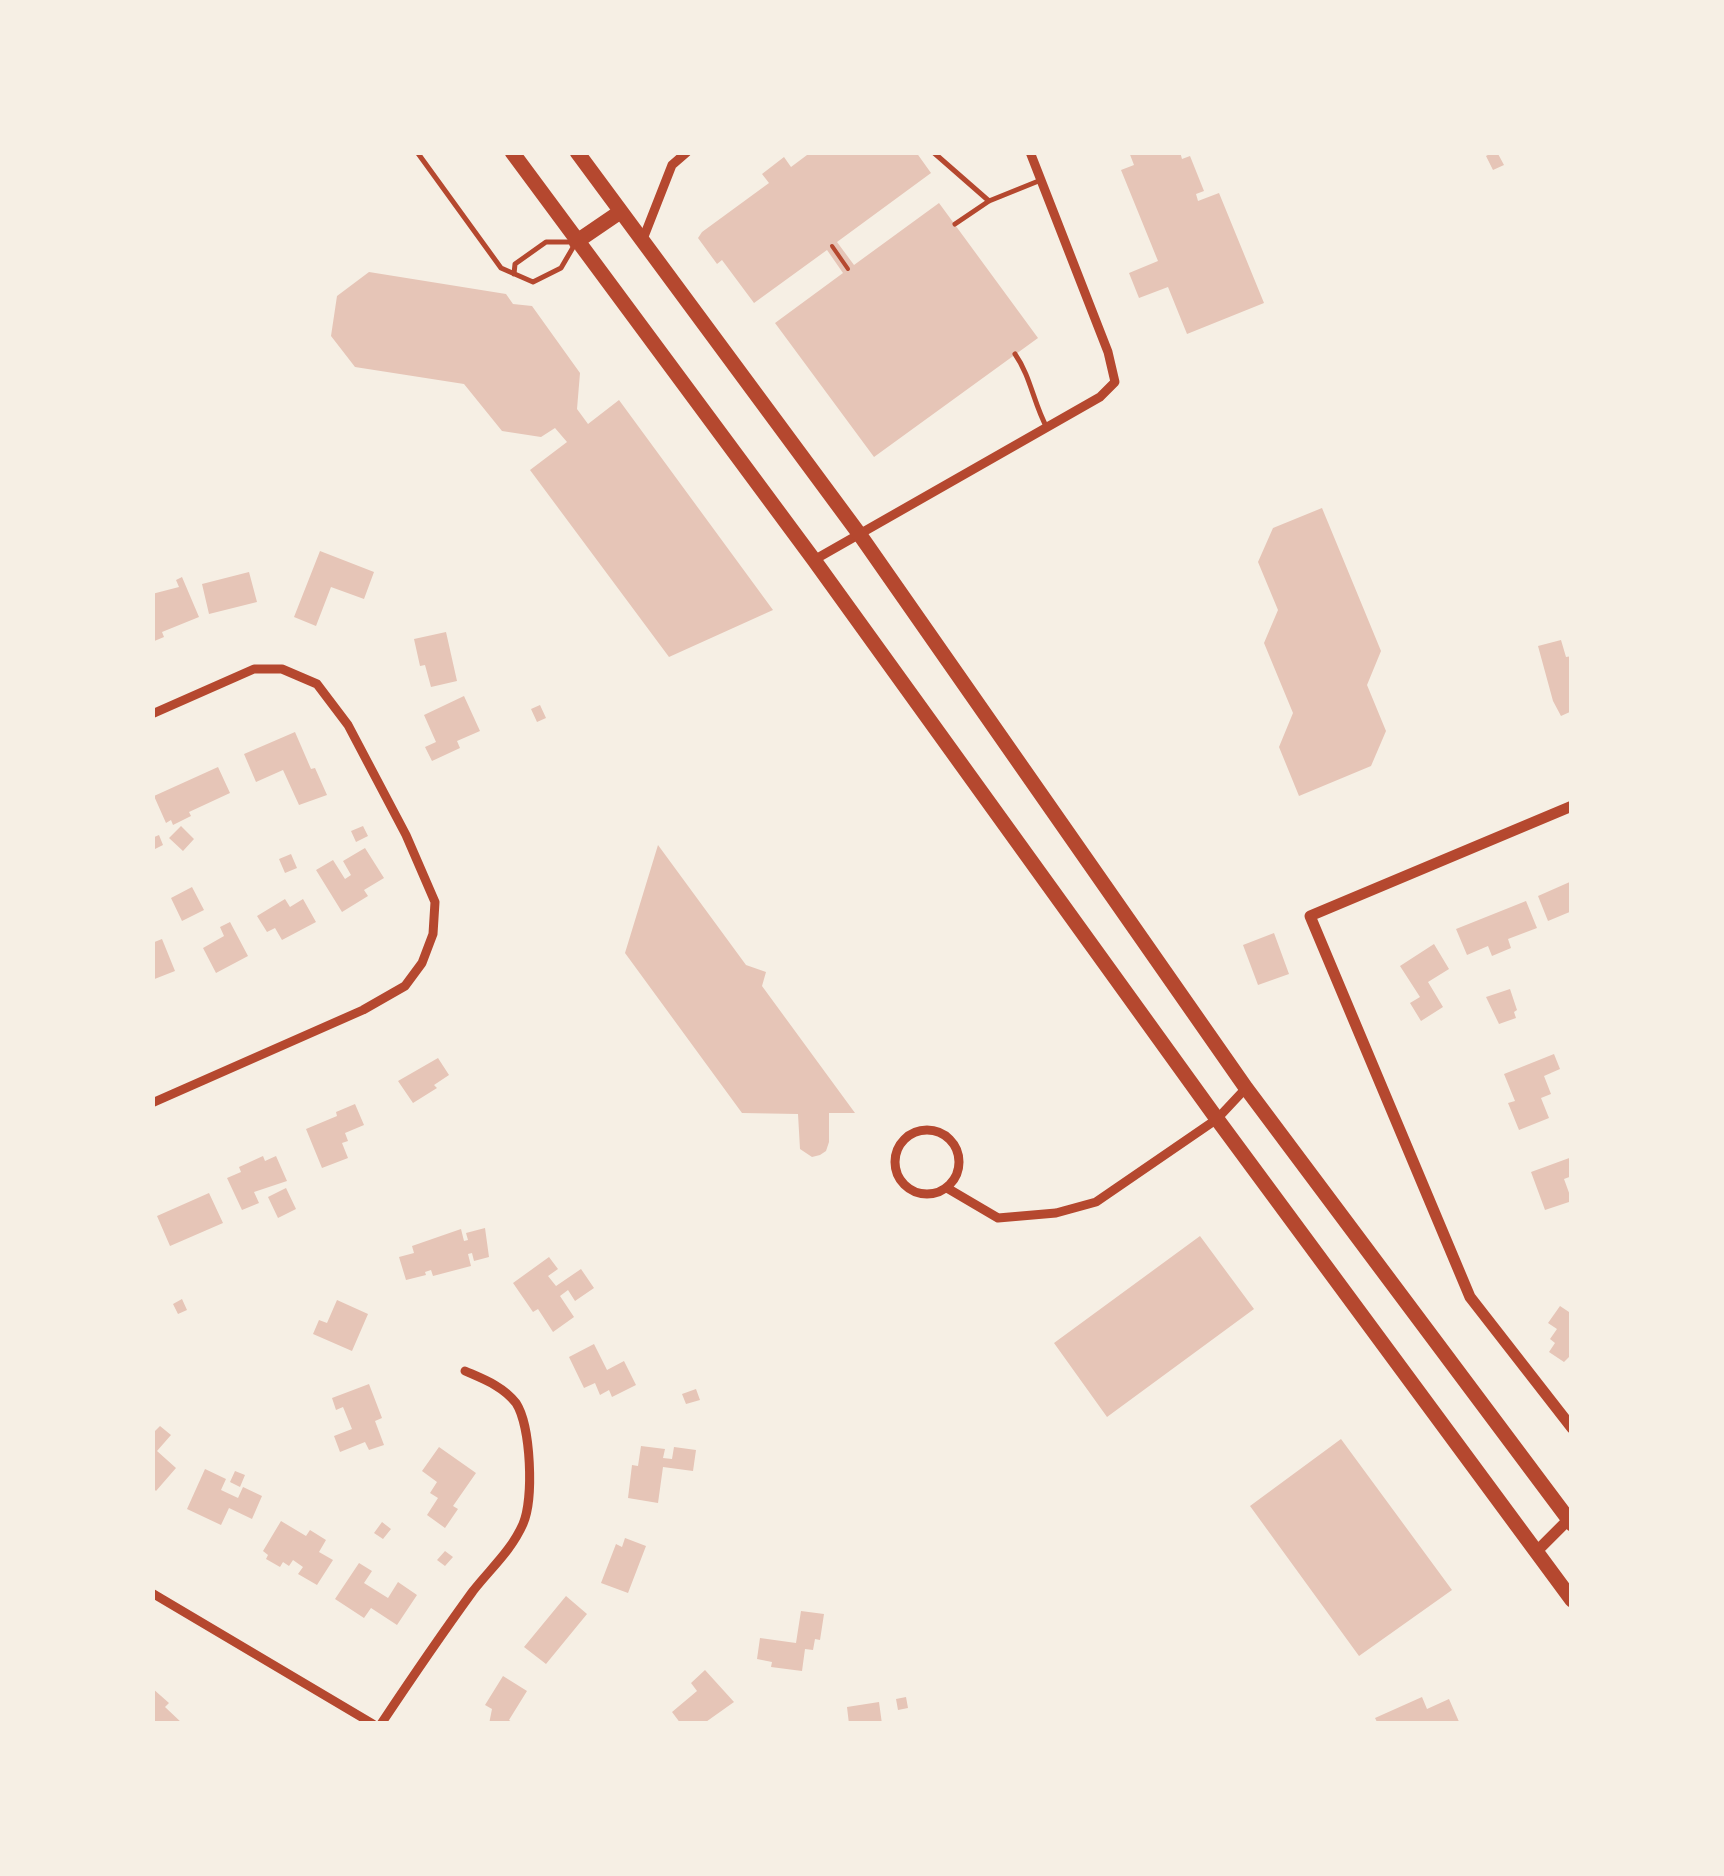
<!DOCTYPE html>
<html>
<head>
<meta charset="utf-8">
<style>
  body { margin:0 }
  #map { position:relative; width:1724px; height:1876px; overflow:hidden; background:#f6efe4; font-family:Manrope,sans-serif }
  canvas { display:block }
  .frame { position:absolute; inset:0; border:155px solid #f6efe4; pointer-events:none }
</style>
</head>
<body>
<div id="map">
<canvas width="1724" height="1876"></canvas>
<div class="frame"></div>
</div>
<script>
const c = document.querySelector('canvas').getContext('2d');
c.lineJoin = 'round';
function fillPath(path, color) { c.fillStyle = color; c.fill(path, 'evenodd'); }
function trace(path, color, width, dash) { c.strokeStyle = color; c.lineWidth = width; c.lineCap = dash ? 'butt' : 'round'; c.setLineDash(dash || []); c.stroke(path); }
fillPath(new Path2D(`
  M811,152H916L931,173L837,242L854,265L939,203L1038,338L874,457L775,323L843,273L827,250L754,303L722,260L717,264L698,238L702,232L769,183L762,174L784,157L791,167Z
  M1129,152H1180L1182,159L1190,156L1204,191L1196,194L1198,201L1219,193L1264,303L1187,334L1168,287L1139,298L1129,273L1158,261L1121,170L1134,165Z
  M1493,152H1497L1504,165L1493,170L1486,156Z
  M369,272L506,294L513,304L532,306L580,373L577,409L588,424L619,400L773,610L669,657L530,470L567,442L555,428L541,437L502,431L464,384L355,367L331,336L337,296Z
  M1322,508L1381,651L1367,685L1386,731L1371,766L1299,796L1279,747L1293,713L1264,643L1278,610L1258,562L1273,528Z
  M320,551L374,572L364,599L331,587L316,626L294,617Z
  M249,572L257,602L209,614L202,584Z
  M182,577L199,617L162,632L164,637L152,642V594L179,587L176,580Z
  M446,632L457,681L431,687L425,665L420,666L414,639Z
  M1561,640L1566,657L1572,656V711L1561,716L1553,701L1538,646Z
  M464,696L480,731L457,741L460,748L432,761L425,747L436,742L424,715Z
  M540,705L546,718L537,722L531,709Z
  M295,732L311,769L315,768L327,795L299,805L283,770L256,782L244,754Z
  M218,767L230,793L189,812L191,816L173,825L171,820L166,823L154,796Z
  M181,826L194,839L183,851L169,838Z
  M363,826L368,836L356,842L351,831Z
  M159,835L163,845L153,850L152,838Z
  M658,845L746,965L766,972L762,986L855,1113H829V1142L826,1151L820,1155L812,1157L800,1149L798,1114L742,1113L625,953Z
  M365,848L384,878L364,890L368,896L342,912L316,870L333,860L345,879L351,875L343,861Z
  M291,854L297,868L285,873L279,859Z
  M1572,881V911L1548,921L1538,896Z
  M192,887L204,910L182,921L171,898Z
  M285,899L290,907L303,899L316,922L282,940L275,928L267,932L257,916Z
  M1526,901L1537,928L1508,939L1511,948L1492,956L1488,946L1467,955L1456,929Z
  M230,922L248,956L216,973L203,948L224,936L220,927Z
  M1274,933L1289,974L1258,985L1243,945Z
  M162,939L175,971L152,980V943Z
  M1434,944L1449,969L1428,982L1443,1007L1421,1021L1410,1003L1420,997L1400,966Z
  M1510,989L1517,1010L1514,1012L1516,1018L1499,1024L1486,997Z
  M1554,1054L1560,1069L1544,1076L1551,1094L1541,1098L1549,1118L1519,1130L1508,1103L1515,1101L1504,1074Z
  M438,1058L449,1075L434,1085L437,1088L413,1103L398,1081Z
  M355,1104L364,1125L345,1133L348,1141L342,1143L348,1158L322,1168L306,1129L337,1116L336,1112Z
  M263,1156L265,1161L276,1156L287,1181L254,1192L259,1203L242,1210L227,1178L241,1172L239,1167Z
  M1572,1157V1176L1564,1179L1572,1201L1545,1210L1531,1172Z
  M286,1188L296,1209L278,1218L268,1197Z
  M209,1193L223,1223L170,1246L157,1216Z
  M485,1228L489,1257L474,1261L472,1253L468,1254L471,1266L433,1276L431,1270L425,1272L426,1275L406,1280L399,1257L414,1253L412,1246L461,1229L464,1241L468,1240L466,1233Z
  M1200,1236L1254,1309L1107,1417L1054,1343Z
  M549,1257L558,1269L548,1276L556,1286L581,1269L594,1288L575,1301L568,1290L560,1296L574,1317L553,1332L538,1309L533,1312L513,1283Z
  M182,1299L187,1310L178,1314L173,1304Z
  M337,1300L368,1314L352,1351L313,1334L319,1320L327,1323Z
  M1560,1306L1572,1314V1354L1564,1362L1549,1352L1555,1343L1550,1339L1557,1329L1548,1323Z
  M594,1344L607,1370L624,1361L636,1385L612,1397L609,1390L600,1395L595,1383L584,1388L569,1357Z
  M369,1384L382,1418L375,1421L384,1445L369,1450L365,1442L340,1452L334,1436L352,1429L343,1407L336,1410L332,1398Z
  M696,1389L700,1400L686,1404L682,1394Z
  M160,1426L171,1435L157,1451L176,1468L156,1491L152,1487V1434Z
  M1341,1439L1452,1590L1359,1656L1250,1506Z
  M641,1446L665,1449L663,1458L672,1459L674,1447L696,1450L693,1471L663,1467L658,1503L628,1498L632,1465L638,1466Z
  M439,1447L476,1473L453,1506L458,1509L445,1528L427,1515L438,1498L430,1493L437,1482L422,1471Z
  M205,1469L226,1479L221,1490L238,1498L243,1487L262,1496L252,1519L229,1508L221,1525L187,1509Z
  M235,1471L245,1475L240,1487L230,1482Z
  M281,1521L306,1536L310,1530L326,1540L319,1552L333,1560L317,1585L298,1574L303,1567L293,1560L289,1566L283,1562L280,1567L266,1559L268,1555L263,1551Z
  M382,1522L391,1529L383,1539L374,1533Z
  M625,1538L646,1546L628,1593L601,1583L616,1544L622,1547Z
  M445,1551L453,1557L445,1566L437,1560Z
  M359,1563L372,1571L364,1583L388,1598L398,1582L417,1595L397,1625L371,1608L364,1618L335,1599Z
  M566,1596L587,1614L546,1664L524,1647Z
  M801,1611L824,1614L820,1640L815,1639L813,1650L805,1649L802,1671L771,1667L772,1662L757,1659L760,1638L796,1643Z
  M705,1670L734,1702L703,1724H681L672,1712L697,1691L691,1683Z
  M503,1676L527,1691L509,1720L515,1724H489L492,1709L485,1705Z
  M152,1688L169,1703L165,1707L183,1724H152Z
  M906,1697L908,1708L898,1710L896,1699Z
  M1422,1697L1427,1709L1449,1699L1460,1724H1378L1375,1718Z
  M879,1702L882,1724H849L847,1707Z`), '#e6c5b7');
trace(new Path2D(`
  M832,246L848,269`), '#b5482f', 4);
trace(new Path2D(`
  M417,152L501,268L533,282L561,268L575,244
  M933,152L989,201
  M955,224L989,201L1041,180
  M514,274L515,264L546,242H575
  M1015,354C1031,377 1033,402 1047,428`), '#b5482f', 5);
trace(new Path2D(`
  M643,239L672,165L687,152
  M814,560L1100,397L1115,382L1108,352L1030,152
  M152,714L254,669H282L317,684L348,725L406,835L435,902L433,934L422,963L405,986L363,1010L152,1103
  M895 1162a32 32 0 1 1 64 0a32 32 0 1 1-64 0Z
  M947,1188L998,1218L1056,1213L1096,1202L1217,1119L1246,1088
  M152,1593L373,1724
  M381,1724C411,1679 441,1635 473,1591C491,1568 511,1551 523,1524C534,1499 531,1426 516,1403C503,1386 483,1379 465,1371`), '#b5482f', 9);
trace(new Path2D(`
  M1572,806L1310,916L1470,1297L1572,1428
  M1536,1552L1571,1517`), '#b5482f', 11);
trace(new Path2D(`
  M512,152L814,560L1217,1119L1572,1600
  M577,152L860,535L1246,1088L1572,1524
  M576,242L620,212`), '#b5482f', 15);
</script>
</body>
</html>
